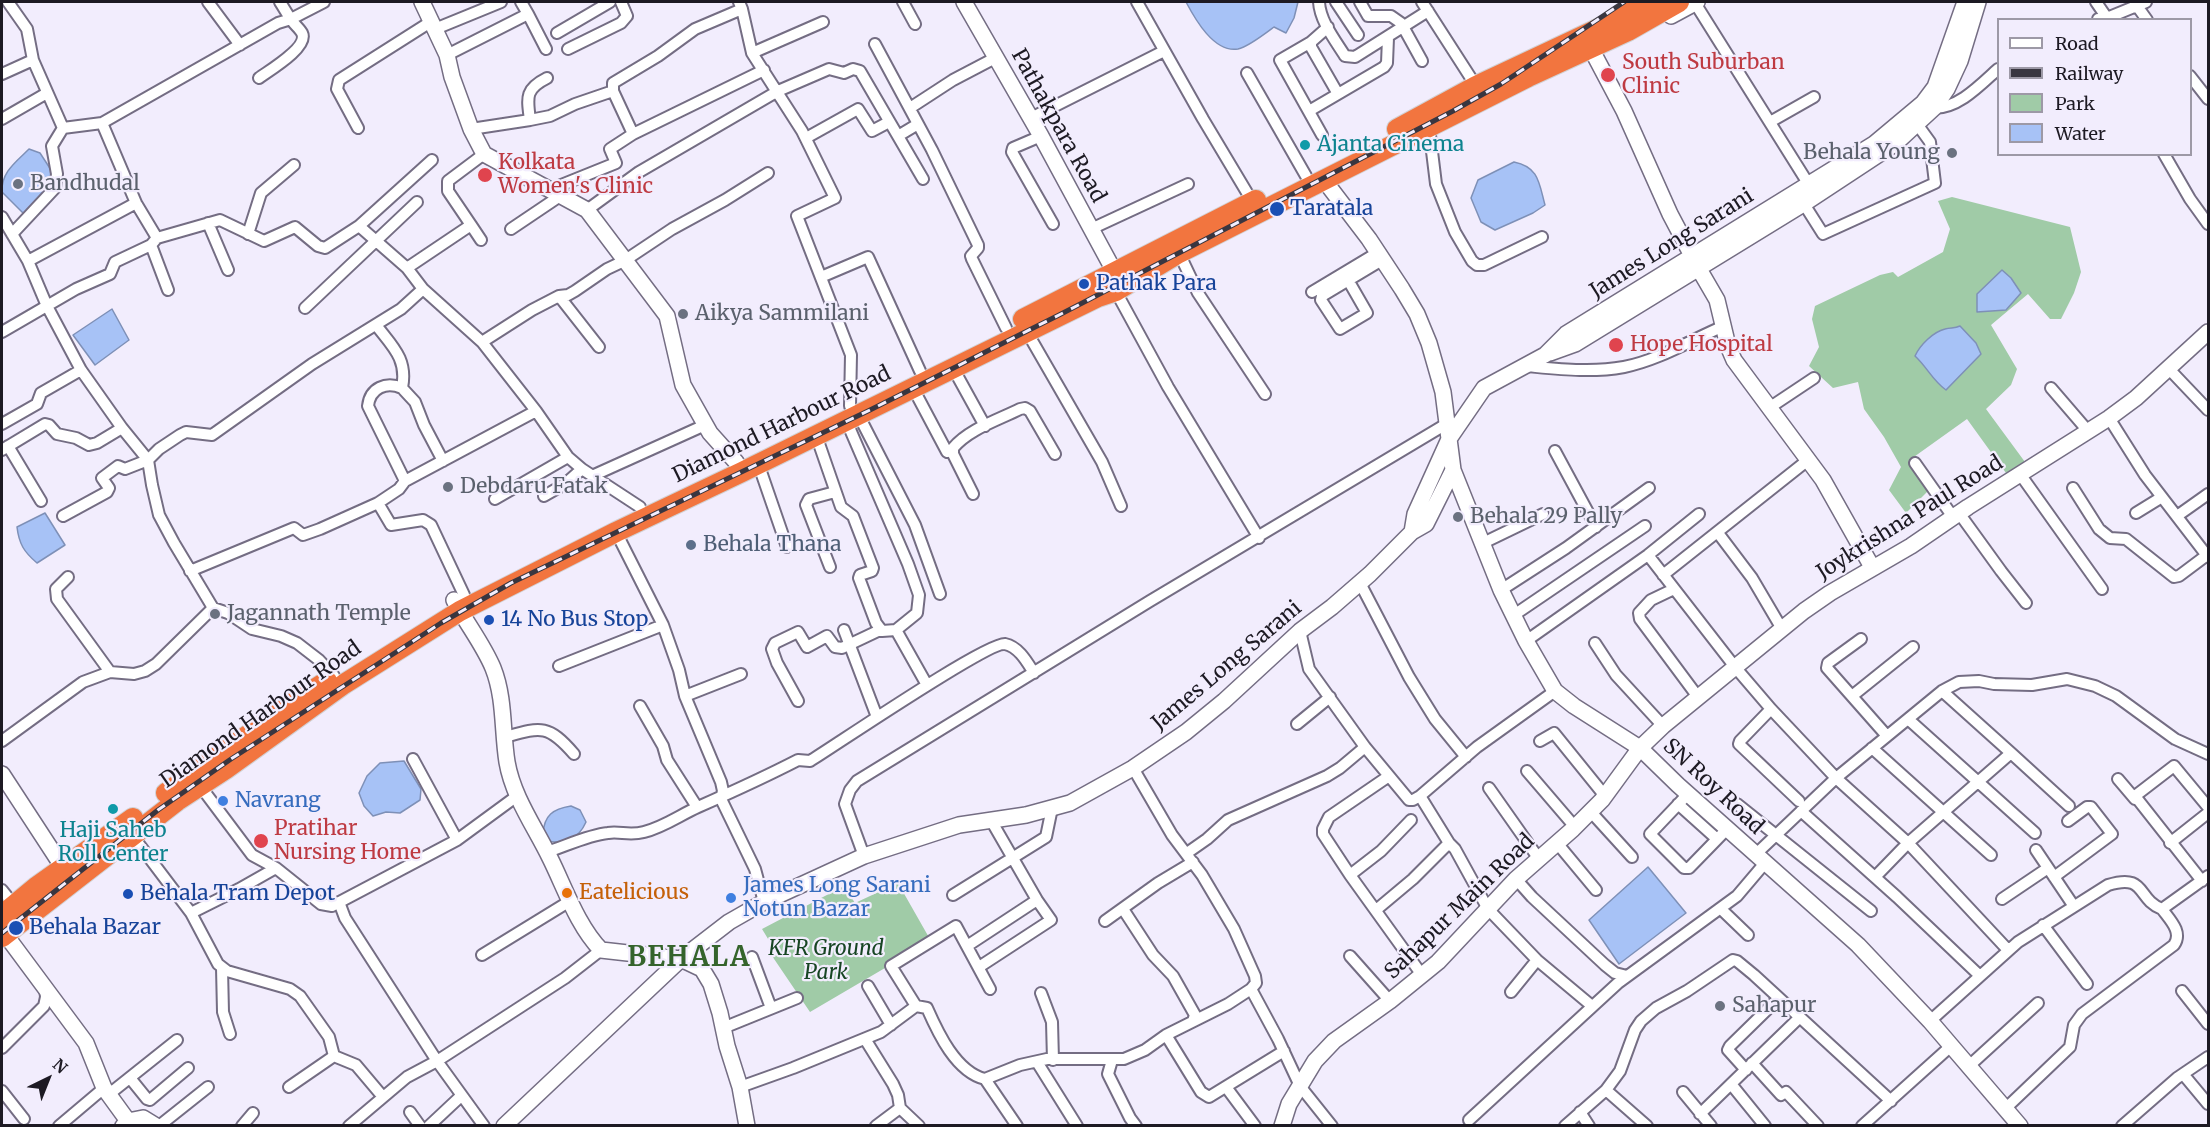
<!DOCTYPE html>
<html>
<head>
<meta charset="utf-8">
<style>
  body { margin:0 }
  #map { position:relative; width:2210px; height:1127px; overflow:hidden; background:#f2edfd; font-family:Merriweather,serif }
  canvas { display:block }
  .frame { position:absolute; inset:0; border:3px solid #1d1a23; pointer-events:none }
  .legend { position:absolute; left:1997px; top:18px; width:195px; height:138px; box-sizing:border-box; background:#f2edfd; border:2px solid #9d99a6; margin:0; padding:8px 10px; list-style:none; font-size:18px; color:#1d1a23 }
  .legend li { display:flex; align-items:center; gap:12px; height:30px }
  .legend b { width:30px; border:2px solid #9d99a6 }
  .north { position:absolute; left:18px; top:1049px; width:60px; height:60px; -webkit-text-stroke:4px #f2edfd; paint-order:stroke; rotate:43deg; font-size:16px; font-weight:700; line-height:24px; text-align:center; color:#1d1a23 }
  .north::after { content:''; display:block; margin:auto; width:21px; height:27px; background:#1d1a23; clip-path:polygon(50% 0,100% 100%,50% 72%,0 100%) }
</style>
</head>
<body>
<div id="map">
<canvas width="2210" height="1127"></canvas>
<div class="frame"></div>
<ul class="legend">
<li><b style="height:8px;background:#fff"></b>Road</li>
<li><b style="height:8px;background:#393640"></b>Railway</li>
<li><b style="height:16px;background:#a0cba7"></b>Park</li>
<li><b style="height:16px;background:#a7c2f6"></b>Water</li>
</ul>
<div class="north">N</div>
</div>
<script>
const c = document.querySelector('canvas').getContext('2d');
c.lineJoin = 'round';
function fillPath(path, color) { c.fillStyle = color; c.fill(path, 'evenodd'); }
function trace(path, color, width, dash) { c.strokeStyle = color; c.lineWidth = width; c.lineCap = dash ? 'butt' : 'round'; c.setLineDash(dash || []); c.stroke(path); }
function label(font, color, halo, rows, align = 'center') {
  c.font = font + ' Merriweather,serif'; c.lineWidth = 4.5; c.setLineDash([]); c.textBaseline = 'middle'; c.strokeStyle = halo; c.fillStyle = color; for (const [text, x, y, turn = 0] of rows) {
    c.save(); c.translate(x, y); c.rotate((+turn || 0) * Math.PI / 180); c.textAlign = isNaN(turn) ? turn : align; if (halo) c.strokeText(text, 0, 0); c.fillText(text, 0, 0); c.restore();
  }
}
fillPath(new Path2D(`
  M1952,197L2070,227L2081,272L2074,293L2061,319H2050L2028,294L1991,325L2017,369L2011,385L1986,409L2025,462L2006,473L1967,419L1911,459L1931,488L1906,513L1889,490L1901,467L1884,437L1864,409L1858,382L1833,388L1809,366L1819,347L1812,319L1815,306L1880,275L1893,272L1898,277L1943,252L1950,229L1938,201Z
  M898,883L931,941L810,1012L768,950L773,947L762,929L844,886L855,903Z`), '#a0cba7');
const water = new Path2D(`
  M1186,2H1298L1294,18L1286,33L1274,27C1266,33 1248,47 1238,49C1214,53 1195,19 1186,2Z
  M29,149L40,153L55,176L43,198L27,217L2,192C1,172 16,162 29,149Z
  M1514,162C1539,167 1539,183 1545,205L1533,213L1495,230L1481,222L1471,198L1478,180Z
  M2002,270L2011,278L2021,293L2006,310L1977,312V294Z
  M112,309L129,340L95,365L73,335Z
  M1960,326L1976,343L1981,354L1946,390C1933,381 1927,367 1915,356C1920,345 1933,332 1945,329C1951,327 1954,329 1960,326Z
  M45,513L65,545L37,563C24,552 19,544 17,527Z
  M404,761L421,789L420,800L400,813L386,812L373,816L364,806L359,793L367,776L380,763Z
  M571,806L580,810L586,822C578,840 565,844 547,841L543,834C544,815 553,809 571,806Z
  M1648,867L1686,913L1619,964L1589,920Z`);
fillPath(water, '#a7c2f6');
trace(water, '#7e90b7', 1.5);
const street = new Path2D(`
  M8,2L27,29L33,60L63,128
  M208,2L240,45
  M739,2L742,9L752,53L802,131L835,198L797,216L851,355L850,406
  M903,2L915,24
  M1137,2L1203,119L1252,201
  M1319,2C1320,21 1335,40 1345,56L1355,57L1428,11
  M1336,2L1358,35
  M1360,2L1368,16H1391L1401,23L1422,61
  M1422,2L1476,86
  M2096,2L2107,18L2146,2
  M1695,3L1811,188
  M2137,6L2147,20
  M528,14L546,49
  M2098,20V19
  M1328,27L1311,42V47L1338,94L1384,67L1387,63L1388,38
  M435,29L501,2
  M557,33L610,2
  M1311,42L1280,60L1322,135
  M875,44L932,150L978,245V248L971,256L972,259L1006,328
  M568,49L621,23L627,16L621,2
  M752,53L823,22
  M447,55L528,14L521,2
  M1247,73L1306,176
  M2,74L33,60
  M2190,76L2208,99
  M259,78C270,70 309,47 302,33C300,29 295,25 293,22C288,16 284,8 280,2
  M910,108L953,80L995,58
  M1934,108C1959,108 1980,85 1998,69
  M1309,111L1338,94
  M1031,118L1164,51
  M2,119L47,93
  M530,120L550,116L575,104L613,91
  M1770,122L1814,97
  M102,123L136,203L157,238L220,220L264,241L295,227L318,246L325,248L359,226L407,268
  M1429,127L1436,184L1455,232L1472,261L1477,265H1484L1542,237
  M63,128L102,123L278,23L291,19L324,2
  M358,128L337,89L339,80L432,21
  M471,129L530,120C527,97 525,89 547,78
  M633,134L613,91V83L658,56L695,29L742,9
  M898,136L918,124
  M1041,136L1013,148L1012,152L1053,224
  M806,138L858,109L872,131L889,122
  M484,154L448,181V191L471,225L407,268L423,289L482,342L536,411L568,457L582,469L640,507
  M2164,154L2190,199L2208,224
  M549,190L616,163L610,149L633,134L764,70
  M1804,204L1823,234L1935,183L1930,142L1917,124
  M587,210L639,172L778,91L829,69L844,73L853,69L860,71L923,179
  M2,217L28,261L47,306L81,370L122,428L148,460L152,485L159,515L174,543L213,608L228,613L252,629L281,636L297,643L319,660L334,676
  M208,223L228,270
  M471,225L481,240
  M359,226L432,160
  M511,229L560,196
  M1091,229L1188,184
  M12,234L55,188L57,174L52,146L63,128
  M248,234L261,193L294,165
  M151,245L168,290
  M1179,253L1198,293L1265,394
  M28,261L136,203
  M821,277L868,257L920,371
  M1348,280L1367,313L1340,329L1321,300L1322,296C1342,284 1362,272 1382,260
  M1114,288L1168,387L1259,538
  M1312,292L1377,253
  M559,296L599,347
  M305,308L417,202
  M376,325C392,346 408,359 402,388L415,402L424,425L443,461
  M2,332L76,289L110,274L115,262L151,245L157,238
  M1027,332L1102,462L1121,506
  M482,342L532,310L559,296L568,295L575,291L607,269L624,261L672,229L725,200L768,173
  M1526,366C1559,369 1591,373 1624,367C1659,360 1691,340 1724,326
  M953,368L985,426
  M2169,369L2208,410
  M402,388C386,381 370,388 368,406L405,481
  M913,388L947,452
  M2051,388L2088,431
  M1769,408L1814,378
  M858,414L915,525L940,594
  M2109,418L2145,475L2208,557
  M846,420L908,564L919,595L917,613L896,630
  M2,424L37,404L41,393L81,370
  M816,435L841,507L853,516L873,568L872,571L860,575L859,578L876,623L882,631L896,630L927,685
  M8,446L41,501
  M2,450L45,424L49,425L57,434L76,438L89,445L97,443L122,428
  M1555,451L1596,527
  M758,463L787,547
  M1915,463L1953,517
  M2020,474L2102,589
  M592,476L705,425
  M2073,488L2099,529L2110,538L2126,539L2174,577L2179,576L2207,555
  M973,494L953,454V448C969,429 998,420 1020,409L1025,408L1030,411L1055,454
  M544,496L565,484L582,469
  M495,499L568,457
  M378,503L399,489L405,481L536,411
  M1959,513L2001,571L2026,603
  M2136,513L2162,497
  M63,516L107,492L109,488L102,478L118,466L125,469L148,460L159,449L180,435L186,432L212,435L312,364L401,309L423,289
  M2177,516L2208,494
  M616,532L663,625L679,670L685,696L721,782L723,791L721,799L755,869L764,902
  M1718,533L1752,578L1782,629
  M1481,544L1543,514
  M1648,555L1735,667L1771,709L1836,778L1908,843L2008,950
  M830,567L806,505L809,499L835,492
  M190,571L294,528L303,535L320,529L378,503L391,525L423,520L431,525L464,595
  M1663,575L1808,460
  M68,577L56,589L57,599L110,672
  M1360,583L1409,677L1435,719L1466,757
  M1674,589L1651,600L1639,613L1640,619L1698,697
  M1501,590L1566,548L1649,488
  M1514,615L1645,526
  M844,630L877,717
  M1300,631L1309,669L1365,747L1409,800H1413L1420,796L1477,747L1555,691
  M1861,639L1828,663L1827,668L1887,736
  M1526,641L1648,555L1699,514
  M1595,643L1616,675L1663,726
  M559,666L663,625
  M685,696L741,674
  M1852,696L1913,647
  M798,701L777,663L772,649L775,643L798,632L807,647L827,636L835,647L842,648L880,630
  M640,706L663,746L667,760L697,807
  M1771,709L1740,741L1739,744L1799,801
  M1908,719L2035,833
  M1297,724L1330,697
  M505,737C541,727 548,724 574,754
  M2,741L83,682L110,672L134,674L145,671L156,664L213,608
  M1540,741L1554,733L1605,796
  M1872,748L1991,855
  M2011,753L2069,806
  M413,759L457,840
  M1527,771L1575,827
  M1389,776L1329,817L1323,829V834L1350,875L1422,975
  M2118,779L2135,799
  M198,783L252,855L276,868
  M1489,788L1539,859
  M1688,794L1650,834L1684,868H1689L1727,829
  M1420,796L1449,843L1455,849L1488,909L1537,960L1592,1006
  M1678,804L1717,839
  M1737,804L1871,911
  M1801,811L1897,897L1979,975
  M1591,812L1632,857
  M132,835L191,913L218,964L227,971L290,989L300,996L329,1037L334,1056L356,1065L383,1097
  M1557,843L1596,890
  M2170,843L2208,813
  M2036,850L2073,905
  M547,852C566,846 588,835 608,833C620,831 629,836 644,832C664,827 680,815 698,807C732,792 765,777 798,760L810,761C836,745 987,642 1005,644C1019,647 1027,662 1034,673
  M1187,853L1207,839L1228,820L1327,776L1340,768L1365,747
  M1755,855L1836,778L1942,691L1959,682L1979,681L1994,684L2032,685L2067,679L2095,686L2116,696L2175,739L2208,754
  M864,856L845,804L850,790L857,781L1150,601L1448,423
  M1350,875L1381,851L1411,820
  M1875,877L1908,843L2011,753L1942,691
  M2054,877L2112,834L2091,807H2087L2068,821
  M1516,879L1532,897L1605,965L1615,973L1627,976
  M2202,881L2135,796L2174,766L2208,807
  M2,890L14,905
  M953,895L1046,837L1052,808
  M2002,899L2048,868
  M339,902L345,918L437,1061L484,1126
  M1123,909L1153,955L1173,976L1195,1015L1193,1021
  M1721,909L1748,935
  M1376,910L1413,879L1449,843
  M191,913L239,889L276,868L321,904L332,906L457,840L517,796
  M1105,921L1158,883L1193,862
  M2043,925L2087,984
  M967,946L1037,900
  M482,955L570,901
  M1350,956L1390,1001
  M752,957L771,1008
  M979,967L1051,920L1037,900L992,822
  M222,968L223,1012L230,1034
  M868,986L891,1025
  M1251,989L1278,1039L1300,1086L1332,1126
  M2182,991L2208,1024
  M1511,992L1537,960
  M1041,993L1052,1022L1053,1060
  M916,1006L891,966L956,926L990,989
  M1930,1021L2018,942L2108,885C2147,873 2136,899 2162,909L2208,876
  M723,1028L797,998
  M1166,1035L1201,1092L1209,1097L1284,1051
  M865,1039L893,1084L898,1095L900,1108L919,1126
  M2,1048L44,1006L46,997L45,988
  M1112,1060L1108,1074L1130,1118L1136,1126
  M1037,1062L1077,1126
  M1752,1063L1781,1095L1786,1092L1818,1126
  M1969,1066L2038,1003
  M1746,1070L1728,1050L1730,1046L1779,998
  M2183,1074L2208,1104
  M130,1078L147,1099L150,1100L188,1068
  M985,1079L1017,1126
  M1731,1084L1765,1126
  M289,1087L334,1056
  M740,1087L793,1068L881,1032L916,1006L927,1008C938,1033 956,1072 985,1079L1020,1065L1047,1059H1124L1145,1050L1166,1035L1228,1004L1251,989L1256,983L1255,976L1234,929L1202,875L1172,835L1133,768
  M1226,1087L1255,1126
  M1606,1090L1647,1126
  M2,1091L24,1119
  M1683,1092L1711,1126
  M108,1095L177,1040
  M2005,1109L2070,1047L2074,1025L2082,1014L2174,945C2183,932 2170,920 2162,909
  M410,1112L420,1126
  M1580,1112L1589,1126
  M1700,1114L1800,1017
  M1469,1120L1618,983L1737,896L1765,863
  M59,1126L104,1088
  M159,1126L208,1087
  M242,1126L253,1113
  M349,1126L407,1077L437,1061L565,978L601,950
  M429,1126L461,1096
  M876,1126L900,1108
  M1565,1126L1606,1090L1620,1071L1635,1030L1641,1021L1656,1008L1687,991L1733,960L1737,961L1754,975L1891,1101
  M1862,1126L1951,1046
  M2122,1126L2177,1078L2208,1057`);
const secondary = new Path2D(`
  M422,2L447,55L452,77L471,129L484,154L587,210L667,316L683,385L710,433L736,462L742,472
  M964,2L1041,136L1114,271
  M1671,16L1697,2
  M1587,41L1624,111L1670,214L1699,269L1717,300L1728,346L1734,360L1823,480L1872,567
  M1324,180L1369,239L1402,289L1417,314L1429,343L1443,392L1453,470L1501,590L1526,641L1555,691L1574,706L1640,748L1678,785L1858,945L1930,1021L2020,1126
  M1550,353L1575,344L1808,201L1896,143L1934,108L1947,89L1960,61L1978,2
  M1412,532L1415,514L1449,439L1484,388L1545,355L1566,334L1874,144L1923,103L1935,87L1965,2
  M454,600C466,623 483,644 493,668C505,698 502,731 507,762C513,797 535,827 550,858C565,888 577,925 601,950L681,959L702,969L711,984L720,1013L727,1046L740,1087L747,1126
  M2,774L64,869
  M5,934L86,1043L104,1088L128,1121
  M123,1126L128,1121L143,1118L156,1126
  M504,1126L681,959L729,922L764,902L864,856L959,825L1026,815L1070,803L1133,768L1186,732L1224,701L1300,631L1332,607L1370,574L1412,532L1426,524L1453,470
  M1282,1126L1289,1104L1315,1061L1334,1041L1390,1001L1438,962L1516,879L1573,829L1602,800L1640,748L1663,726L1804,611L1830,593L1911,546L1968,507L2109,418L2136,398L2208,332`);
const highway = new Path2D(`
  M1397,129L1476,86L1608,24L1649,2
  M1023,319L1256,200
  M166,793L296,701L327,681
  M2,915L36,887L133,818
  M2,937L177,801L226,769L344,684L460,611L616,532L742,472L1098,297L1116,291L1179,253L1528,77L1628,31L1679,2`);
trace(street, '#746d83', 14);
trace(secondary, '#746d83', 18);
trace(highway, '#d2d1d3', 22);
trace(street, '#fff', 10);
trace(secondary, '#fff', 15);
trace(highway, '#f2753f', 20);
const rail = new Path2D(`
  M2,933L158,810L231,759L441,623L511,583L870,410L1061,314L1453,111L1501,84L1624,2`);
trace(rail, '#393640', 5);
trace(rail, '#f2edfd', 3, [9]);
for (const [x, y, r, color] of [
  [1608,75,8,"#e0444e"],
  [1305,145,6,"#0f9aa8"],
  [1952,153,6,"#6b7280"],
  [485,175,8,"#e0444e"],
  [18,184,6,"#6b7280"],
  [1277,209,8,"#1a4fb4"],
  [1084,284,6,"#1a4fb4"],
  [683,314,6,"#6b7280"],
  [1616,345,8,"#e0444e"],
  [448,487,6,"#6b7280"],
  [1458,517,6,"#6b7280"],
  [691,545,6,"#5c6f8a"],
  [215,614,6,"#6b7280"],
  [489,620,6,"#1a4fb4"],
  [223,801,6,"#3f7fe0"],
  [113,809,6,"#0f9aa8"],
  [261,841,8,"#e0444e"],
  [567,893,6,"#e8710a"],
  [128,894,6,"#1a4fb4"],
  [731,898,6,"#3f7fe0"],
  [16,928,8,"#1a4fb4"],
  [1720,1006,6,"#6b7280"]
]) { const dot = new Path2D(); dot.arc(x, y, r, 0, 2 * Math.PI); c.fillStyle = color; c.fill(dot); trace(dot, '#f2edfd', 2); }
label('21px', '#be3a42', '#f2edfd', [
  ["South Suburban",1622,63],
  ["Clinic",1622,87],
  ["Kolkata",498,163],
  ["Women's Clinic",498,187],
  ["Hope Hospital",1630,345],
  ["Pratihar",274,829],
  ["Nursing Home",274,853]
], 'left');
label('21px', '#1d1a23', '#f2edfd', [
  ["Pathakpara Road",1058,126,61],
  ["James Long Sarani",1672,244,-32],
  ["Diamond Harbour Road",782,425,-26],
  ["Joykrishna Paul Road",1910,518,-32],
  ["James Long Sarani",1227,666,-40],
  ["Diamond Harbour Road",261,715,-35],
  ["SN Roy Road",1713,787,43],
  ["Sahapur Main Road",1460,907,-44]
]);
label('21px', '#0d838f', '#f2edfd', [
  ["Ajanta Cinema",1317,145],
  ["Haji Saheb",113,831,"center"],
  ["Roll Center",113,855,"center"]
], 'left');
label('21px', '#5b616d', '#f2edfd', [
  ["Behala Young",1940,153,"right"],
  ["Bandhudal",30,184],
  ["Aikya Sammilani",695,314],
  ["Debdaru Fatak",460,487],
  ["Behala 29 Pally",1470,517],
  ["Jagannath Temple",227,614],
  ["Sahapur",1732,1006]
], 'left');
label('21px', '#164399', '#f2edfd', [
  ["Taratala",1290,209],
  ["Pathak Para",1096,284],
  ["14 No Bus Stop",501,620],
  ["Behala Tram Depot",140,894],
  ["Behala Bazar",29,928]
], 'left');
label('21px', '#4e5e75', '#f2edfd', [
  ["Behala Thana",703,545]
], 'left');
label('21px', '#366cbe', '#f2edfd', [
  ["Navrang",235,801],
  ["James Long Sarani",743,886],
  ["Notun Bazar",743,910]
], 'left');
label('21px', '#c56008', '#f2edfd', [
  ["Eatelicious",579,893]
], 'left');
label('italic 21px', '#174523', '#f2edfd', [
  ["KFR Ground",826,949],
  ["Park",826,973]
]);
c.letterSpacing = '1.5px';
label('bold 27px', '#35642c', '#f2edfd', [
  ["BEHALA",689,958]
]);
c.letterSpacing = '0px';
</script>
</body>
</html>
